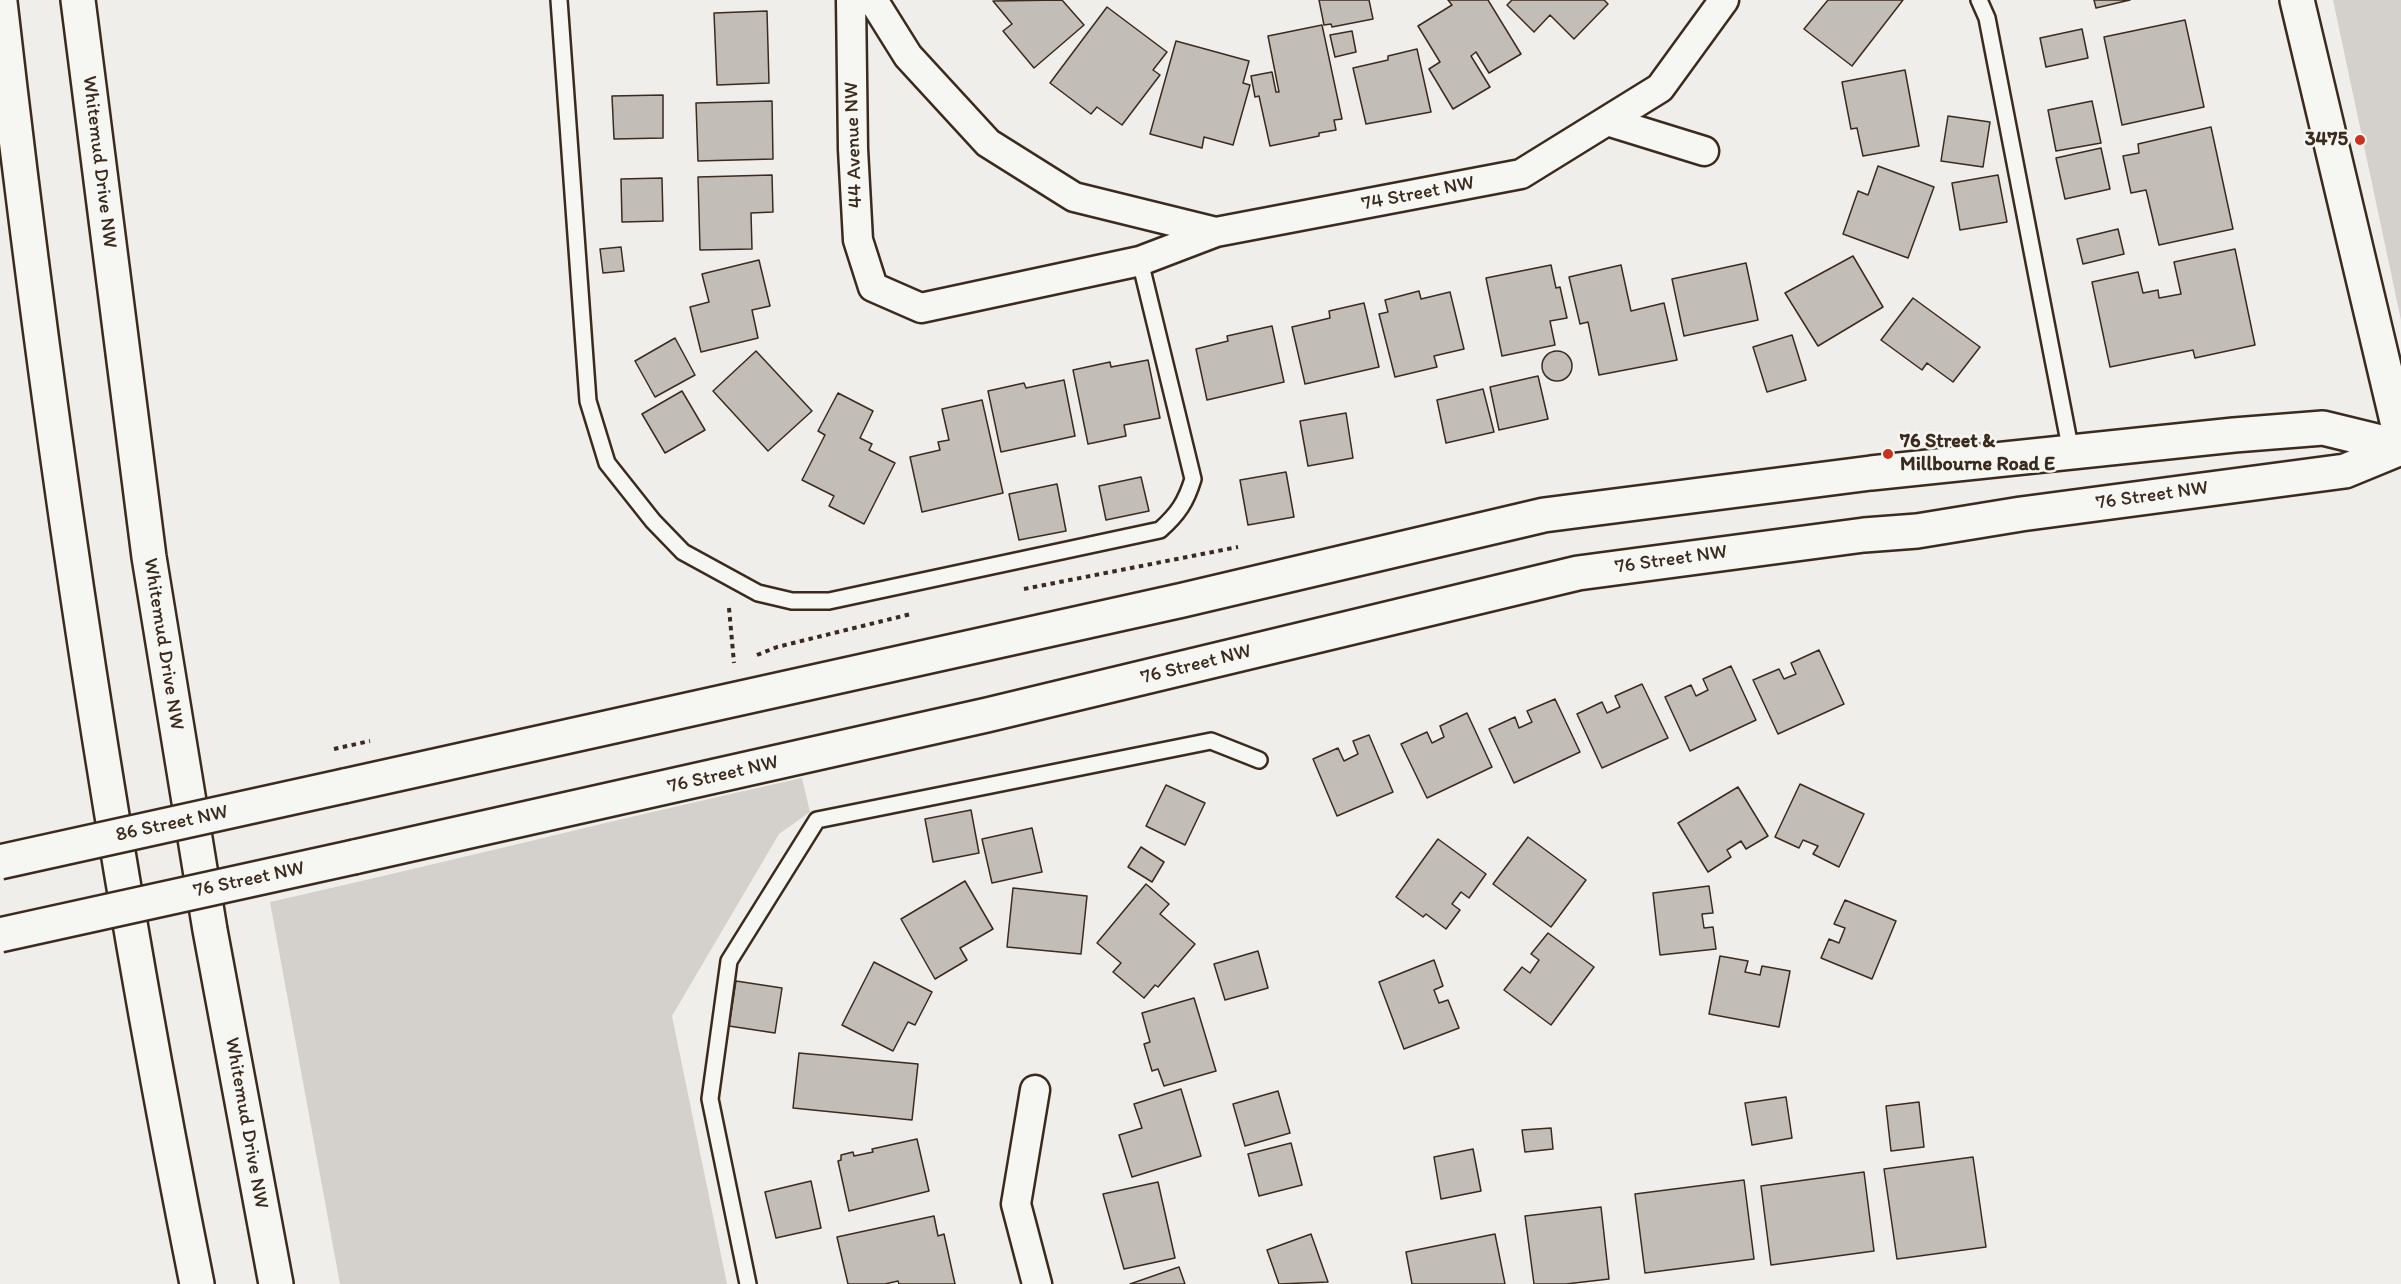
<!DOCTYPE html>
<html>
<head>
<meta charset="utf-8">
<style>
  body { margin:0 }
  canvas { display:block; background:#efeeea }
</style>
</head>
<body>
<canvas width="2401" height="1284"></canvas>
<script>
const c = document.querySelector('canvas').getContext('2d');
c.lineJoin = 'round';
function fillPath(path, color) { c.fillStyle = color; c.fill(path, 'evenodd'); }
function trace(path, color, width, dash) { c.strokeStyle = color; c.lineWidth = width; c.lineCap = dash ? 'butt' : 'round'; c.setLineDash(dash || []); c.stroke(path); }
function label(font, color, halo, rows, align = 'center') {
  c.font = font + ' Itim,sans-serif'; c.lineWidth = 5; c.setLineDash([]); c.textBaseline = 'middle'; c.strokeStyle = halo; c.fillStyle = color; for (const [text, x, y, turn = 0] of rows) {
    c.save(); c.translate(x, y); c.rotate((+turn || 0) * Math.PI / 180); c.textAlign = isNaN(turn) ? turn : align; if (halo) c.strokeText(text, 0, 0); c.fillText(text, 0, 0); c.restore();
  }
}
fillPath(new Path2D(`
  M2333,0H2401V320Z
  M802,778L810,812L779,834L672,1016L727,1284H340L270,902C448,862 624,817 802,778Z`), '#d4d1cc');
const building = new Path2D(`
  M1062,0L1084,25L1034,68L1003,31L1012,24L993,1Z
  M1319,0H1369L1373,19L1332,27L1331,24L1324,25Z
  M1448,0H1488L1521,54L1489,73L1476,52L1471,56L1490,87L1453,109L1429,69L1440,62L1418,26L1452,5Z
  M1512,0H1604L1608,4L1574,39L1550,15L1534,32L1507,5Z
  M1828,0H1903L1852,66L1804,29Z
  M2094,0H2130L2096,8Z
  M1107,7L1167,52L1153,70L1160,75L1122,125L1097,107L1091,114L1050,83Z
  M767,11L769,83L717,85L714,13Z
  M2185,20L2204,107L2122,125L2104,37Z
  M1322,25L1342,119L1334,120L1336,130L1319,133V136L1270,146L1259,96L1255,97L1251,76L1272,72L1276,92H1279L1268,36Z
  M2082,29L2088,58L2046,67L2040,38Z
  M1352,31L1356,52L1335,57L1330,35Z
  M1176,41L1249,61L1243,83L1250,85L1233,145L1204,137L1202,148L1150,134Z
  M1417,49L1431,112L1366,124L1353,68L1388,60V56Z
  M1905,70L1919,146L1863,156L1857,128L1851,129L1842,82Z
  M663,95V138L614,139L612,96Z
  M772,101L773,159L698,161L696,103Z
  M2092,101L2101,143L2056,151L2048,110Z
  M1948,116L1990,122L1983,167L1941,161Z
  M2211,127L2233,229L2159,245L2146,190L2131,193L2123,156L2139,153L2138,144Z
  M2101,148L2110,189L2065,199L2056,158Z
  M1878,166L1934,187L1908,258L1843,234L1858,191L1868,195Z
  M772,175L773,212L751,213L752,249L700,250L698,177Z
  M1998,175L2007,222L1960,230L1952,183Z
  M662,178L663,221L622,222L621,179Z
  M2118,229L2124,254L2083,264L2077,239Z
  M621,247L624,271L603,273L600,249Z
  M2235,249L2255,345L2195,358L2193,350L2110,367L2092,282L2138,272L2143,293L2158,290L2159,298L2181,294L2174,262Z
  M1853,256L1883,307L1818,346L1785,293Z
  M759,260L770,306L752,310L758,338L701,352L690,307L709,302L702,274Z
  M1746,263L1758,320L1684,336L1672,279Z
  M1551,265L1556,288L1560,287L1567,318L1550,321L1555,345L1502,356L1486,278Z
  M1621,265L1631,311L1664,303L1677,360L1599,375L1588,322L1580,324L1569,277Z
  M1419,291L1421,299L1450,292L1464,349L1434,356L1437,367L1395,377L1379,314L1388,312L1385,300Z
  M1913,298L1980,347L1953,382L1927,363L1922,370L1881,340Z
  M1364,303L1379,367L1305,384L1292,327L1330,318L1329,311Z
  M1272,326L1284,382L1207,400L1196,349L1228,341L1227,336Z
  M1792,335L1806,380L1767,392L1753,347Z
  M675,338L695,375L655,397L635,361Z
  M1542 366a15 15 0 1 1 30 0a15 15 0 1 1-30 0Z
  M756,351L812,411L768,451L713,391Z
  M1148,360L1160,418L1124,425L1126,436L1088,444L1073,370L1110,362L1111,367Z
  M1538,376L1548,419L1499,430L1490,387Z
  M1064,380L1075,436L1001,452L988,391L1024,383L1026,388Z
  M1483,389L1494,432L1446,443L1437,400Z
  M682,391L705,430L665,453L642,414Z
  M838,393L873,411L860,438L872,444L869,450L895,463L864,524L829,506L834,496L802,480L825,435L818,431Z
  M982,400L1003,493L922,512L910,457L940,450L938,442L949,440L942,409Z
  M1346,413L1353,458L1308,466L1300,421Z
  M1286,472L1294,517L1248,525L1240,480Z
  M1141,477L1149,511L1106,520L1099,486Z
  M1057,484L1066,531L1019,540L1009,494Z
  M1819,650L1844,704L1778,734L1753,680L1779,669L1784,679L1796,674L1791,663Z
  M1731,666L1756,720L1690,751L1665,697L1691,685L1696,696L1708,690L1703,679Z
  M1642,684L1668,738L1602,768L1577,714L1602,702L1607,713L1620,707L1615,696Z
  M1555,699L1580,752L1514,783L1489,729L1515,717L1519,728L1532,722L1527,711Z
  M1467,713L1492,767L1427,798L1401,744L1427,732L1432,743L1444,737L1440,726Z
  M1369,735L1393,792L1337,816L1313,759L1338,748L1344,761L1358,754L1353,741Z
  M1800,784L1864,814L1839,867L1813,854L1818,846L1803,840L1799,848L1775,837Z
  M1166,785L1205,803L1185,845L1146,826Z
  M1738,787L1768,836L1746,849L1741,841L1727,850L1731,857L1708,872L1678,823Z
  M971,810L979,853L933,862L925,819Z
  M1032,828L1042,872L992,883L982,839Z
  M1528,837L1586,880L1551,927L1493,884Z
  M1438,839L1486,874L1469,898L1461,892L1452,904L1460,910L1446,929L1426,914L1423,917L1396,897Z
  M1141,847L1164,862L1152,882L1128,867Z
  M965,881L993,929L960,948L967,960L935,979L901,919Z
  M1146,884L1169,904L1160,914L1195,944L1158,987L1155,985L1144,998L1113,972L1121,963L1097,943Z
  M1709,886L1713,913L1702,914L1704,928L1713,927L1716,949L1660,955L1653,893Z
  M1013,888L1087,896L1081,954L1007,947Z
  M1845,900L1896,921L1872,979L1821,958L1829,939L1839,943L1845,928L1834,924Z
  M1548,933L1594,967L1551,1025L1504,990L1522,967L1530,973L1539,960L1531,954Z
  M1258,951L1268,988L1225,1000L1214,964Z
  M1720,956L1748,961L1745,972L1760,975L1762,966L1790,971L1779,1027L1709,1014Z
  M1434,960L1443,986L1434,990L1439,1003L1448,1000L1459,1028L1404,1049L1379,982Z
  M874,962L932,992L915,1025L908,1022L893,1051L842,1025Z
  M736,981L782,988L775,1033L729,1026Z
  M1194,998L1216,1071L1164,1086L1158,1069L1152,1071L1144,1044L1150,1042L1142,1013Z
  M799,1053L918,1064L912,1120L793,1108Z
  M1181,1089L1201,1156L1132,1177L1119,1135L1142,1128L1134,1104Z
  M1278,1091L1290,1133L1245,1146L1233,1104Z
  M1786,1097L1792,1138L1752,1145L1745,1103Z
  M1919,1102L1924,1147L1891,1151L1886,1106Z
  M1551,1128L1553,1149L1525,1152L1522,1130Z
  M917,1139L929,1191L849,1211L838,1161L841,1160V1155L853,1152L854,1156L873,1152L872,1149Z
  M1291,1143L1302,1185L1259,1196L1248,1154Z
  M1473,1149L1481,1191L1441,1199L1434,1157Z
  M1973,1157L1986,1247L1897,1259L1884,1169Z
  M1864,1172L1874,1251L1771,1265L1761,1186Z
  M1744,1180L1754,1259L1645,1273L1635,1194Z
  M811,1181L821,1228L776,1238L765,1192Z
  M1158,1182L1175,1258L1124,1269L1103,1194Z
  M1601,1207L1609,1279L1566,1284H1534L1525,1216Z
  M934,1216L938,1236L944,1234L955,1284H899L898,1281L885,1284H848L837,1237Z
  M1311,1234L1328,1282L1279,1284L1267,1250Z
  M1495,1234L1505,1284H1412L1406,1252Z
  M1179,1267L1185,1284H1130Z`);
fillPath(building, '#c2bdb7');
trace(building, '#3b2a1e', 1.5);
const lane = new Path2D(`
  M559,0L588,401L607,463L653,521L683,552L758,593L792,601H829L1160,530C1178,514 1186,502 1193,479L1140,261
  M1979,0L1987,18L2071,452
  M748,1284L710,1099L729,961L817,820L1211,741L1259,760`);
const street = new Path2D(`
  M851,0L853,149L858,240L873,287L921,308L1140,261L1216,232
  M873,0L908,56L988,143L1074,197L1216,232L1521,174L1660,88L1724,0
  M1607,121L1704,151
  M1035,1090L1016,1204L1037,1284`);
const secondary = new Path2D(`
  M2297,0L2401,438
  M344,786L1183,600L1544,515L1871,473L2234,435L2323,428L2401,447
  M354,857L987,715L1578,573L1864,535L1917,531L2021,514L2345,471L2401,448`);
const highway = new Path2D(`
  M78,0L149,557L210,930L276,1284
  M0,2C49,432 112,860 197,1284`);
trace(lane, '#3b2a1e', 20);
trace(street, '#3b2a1e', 33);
trace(secondary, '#3b2a1e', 38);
trace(highway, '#3b2a1e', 38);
trace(new Path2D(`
  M1024,589L1238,547
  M729,608L734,663
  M757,655L777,647L911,614`), '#3b2a1e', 4, [4.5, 4.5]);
trace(lane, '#f6f6f2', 15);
trace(street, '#f6f6f2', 28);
trace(secondary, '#f6f6f2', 33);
trace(highway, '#f6f6f2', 33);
const secondaryBridge = new Path2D(`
  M0,862L344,786
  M0,935L354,857`);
trace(secondaryBridge, '#3b2a1e', 38, []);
trace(new Path2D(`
  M334,749L370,741`), '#3b2a1e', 4, [4.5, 4.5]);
trace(secondaryBridge, '#f6f6f2', 33);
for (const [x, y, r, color] of [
  [2360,140,6,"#c8321e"],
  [1888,454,6,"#c8321e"]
]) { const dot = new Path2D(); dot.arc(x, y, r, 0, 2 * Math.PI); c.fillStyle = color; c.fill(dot); trace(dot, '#f6f6f2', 2); }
label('bold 20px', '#3b2a1e', '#f6f6f2', [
  ["3475",2348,140],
  ["76 Street &",1900,442,"left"],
  ["Millbourne Road E",1900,465,"left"]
], 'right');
label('20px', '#3b2a1e', '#f6f6f2', [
  ["44 Avenue NW",854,145,-92],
  ["Whitemud Drive NW",99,162,83],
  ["74 Street NW",1418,194,-11],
  ["76 Street NW",2152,496,-8],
  ["76 Street NW",1671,560,-8],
  ["Whitemud Drive NW",163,644,81],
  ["76 Street NW",1196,665,-14],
  ["76 Street NW",723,775,-13],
  ["86 Street NW",172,824,-12],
  ["76 Street NW",249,880,-12],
  ["Whitemud Drive NW",246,1123,80]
]);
</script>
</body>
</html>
